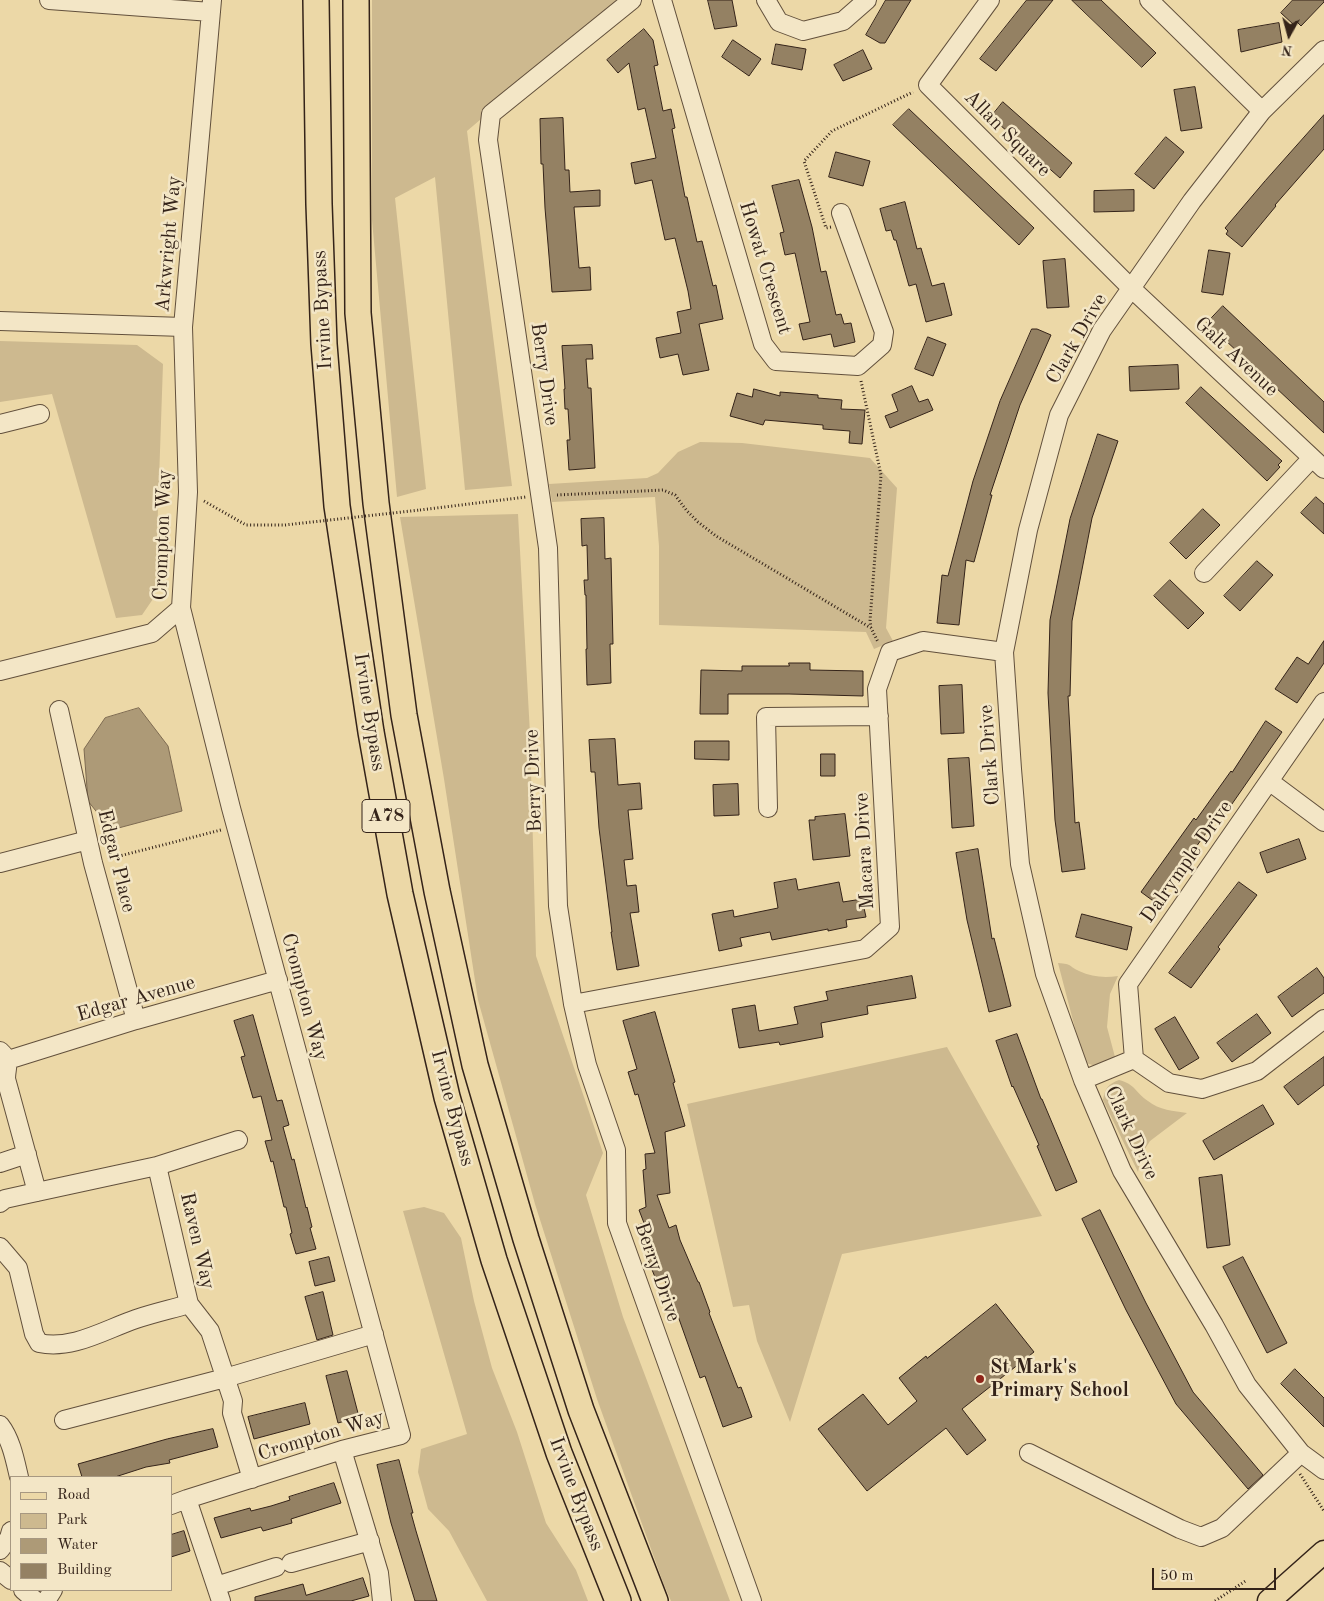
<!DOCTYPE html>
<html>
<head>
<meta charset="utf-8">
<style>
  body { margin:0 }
  #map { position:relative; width:1324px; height:1601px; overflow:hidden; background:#ecd8a7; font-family:"Old Standard TT",serif }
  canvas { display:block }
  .legend { position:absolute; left:10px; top:1476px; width:162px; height:115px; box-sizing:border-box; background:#f3e6c6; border:1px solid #a79881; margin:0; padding:6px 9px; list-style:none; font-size:15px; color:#342319 }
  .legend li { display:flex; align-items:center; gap:10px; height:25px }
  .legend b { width:25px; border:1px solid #a79881 }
  .north { position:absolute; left:1264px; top:10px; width:50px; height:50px; -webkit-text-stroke:4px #f3e6c6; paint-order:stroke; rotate:187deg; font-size:14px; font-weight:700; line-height:20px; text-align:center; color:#342319 }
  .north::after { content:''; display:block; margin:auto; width:18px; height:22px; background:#342319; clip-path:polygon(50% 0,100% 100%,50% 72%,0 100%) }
  .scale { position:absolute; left:1152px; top:1568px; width:124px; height:22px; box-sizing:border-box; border:2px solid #342319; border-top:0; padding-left:6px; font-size:15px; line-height:18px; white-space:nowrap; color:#342319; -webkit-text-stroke:4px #f3e6c6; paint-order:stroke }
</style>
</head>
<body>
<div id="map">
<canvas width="1324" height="1601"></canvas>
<ul class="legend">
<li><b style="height:6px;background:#ecd8a7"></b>Road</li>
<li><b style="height:14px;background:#cdb98f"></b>Park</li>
<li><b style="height:14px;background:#ad9a77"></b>Water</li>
<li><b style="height:14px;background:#948163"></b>Building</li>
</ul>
<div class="north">N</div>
<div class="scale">50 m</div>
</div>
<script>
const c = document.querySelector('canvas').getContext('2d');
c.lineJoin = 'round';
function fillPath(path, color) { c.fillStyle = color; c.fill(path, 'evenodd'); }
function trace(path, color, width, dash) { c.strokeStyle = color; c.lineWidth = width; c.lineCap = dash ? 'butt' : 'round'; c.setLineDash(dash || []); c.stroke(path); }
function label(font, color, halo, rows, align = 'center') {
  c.font = font + ' "Old Standard TT",serif'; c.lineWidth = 5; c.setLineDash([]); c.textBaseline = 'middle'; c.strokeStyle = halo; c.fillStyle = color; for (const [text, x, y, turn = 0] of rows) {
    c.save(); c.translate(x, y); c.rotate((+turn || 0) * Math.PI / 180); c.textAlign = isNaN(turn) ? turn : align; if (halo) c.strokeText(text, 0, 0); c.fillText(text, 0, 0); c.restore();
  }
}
fillPath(new Path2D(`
  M372,0H621L467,131L512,486L465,490L435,177L395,198L426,489L397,497L372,220Z
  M0,341L137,345L163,364L155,596L142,615L116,618L52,394L0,402Z
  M700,442L742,443L870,458L897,488L886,628L893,641L874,649L866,632L659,625V546L655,497L552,502L549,484L647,478L658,473L678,452Z
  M518,514L530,734L536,956L603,1153L586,1195L623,1317L730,1601H671L664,1585L597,1399L535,1204L478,1000L444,779L400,517Z
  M1058,963C1073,964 1068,966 1079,971C1092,977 1104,978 1118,976L1110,994L1107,1027L1115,1057L1111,1062L1102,1068L1086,1063L1076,1032Z
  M947,1047L1042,1216L842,1254L790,1422L757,1341L749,1305L733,1307L687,1104Z
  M1119,1080C1135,1084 1136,1093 1148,1101C1159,1110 1174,1111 1187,1113L1150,1141L1141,1155L1138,1172L1103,1100C1105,1088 1108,1084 1119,1080Z
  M424,1207L444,1213L461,1238L474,1301L492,1368L517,1432L546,1523L576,1570L588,1601H487L449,1531L428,1509L418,1472L421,1449L467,1434L403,1211Z`), '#cdb98f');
const water = new Path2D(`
  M139,708L168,746L182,811L111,830L88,801L84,749L105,718Z`);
fillPath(water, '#ad9a77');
trace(water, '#7d6a51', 1);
const building = new Path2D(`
  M708,0H732L737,26L715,29Z
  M886,0H911L885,43H880L866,35Z
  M1027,0H1053L996,71L980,59Z
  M1072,0H1101L1156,53L1142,67Z
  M1293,0H1324V2L1301,26L1296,21L1294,25L1281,13Z
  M1279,23L1282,42L1241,52L1238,30Z
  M644,29L653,40L658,65L654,66L663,111L671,109L675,128L672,129L685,197H687L697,242L702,241L713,286L716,285L723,319L699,324L709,370L683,375L678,354L660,358L656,338L681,333L677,312L691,309L688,291L675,238L665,240L652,180L635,184L631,163L656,158L645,108L638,110L629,63L618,73L607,60Z
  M733,40L761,59L749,76L722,57Z
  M776,44L806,49L802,70L772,64Z
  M863,50L872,69L843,81L834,65Z
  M1195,87L1202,128L1181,131L1174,90Z
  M1003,102L1072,163L1060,178L991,117Z
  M909,109L1034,228L1019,245L893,125Z
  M1324,115V149L1275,205L1276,206L1242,247L1226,234L1228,231L1225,228L1265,181Z
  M563,118L565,170H569L570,192L600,190V206L574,207L579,268L590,267L591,290L552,292L545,208L543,164H541L540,119Z
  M1166,137L1184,152L1154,189L1135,174Z
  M836,152L870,161L863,186L829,177Z
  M799,180L812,227L821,272L826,271L836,315L841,314L844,324L851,323L855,342L834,347L831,334L803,340L799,324L810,322L795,253L785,255L780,233L784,232L772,186Z
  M1134,190V211L1094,212V191Z
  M905,202L917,249L921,248L932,286L944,283L952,315L926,322L916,284L909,286L896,240H894L891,230L886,231L880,209Z
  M1209,250L1230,253L1223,295L1202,292Z
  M1065,259L1069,307L1047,308L1043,261Z
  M1223,306L1324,402V433L1207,323Z
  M1032,329H1037L1051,335L1020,405L990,495H992L974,562L966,560L959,625L937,623L942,575L948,576L973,481L1000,401Z
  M928,337L946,344L933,376L915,369Z
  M592,345L593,359H586L588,388H591L595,468L569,470L567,440H570L568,409H565L564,389H565L562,346Z
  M1178,365L1179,389L1130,391L1129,367Z
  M912,386L919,402L928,399L933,410L890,428L885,416L898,411L892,395Z
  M1201,387L1282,461L1278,465L1280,467L1267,481L1186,403Z
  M754,389L780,396V392L818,395V398L842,400L841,409L865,410L862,444L849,443L850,431L823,429V425L765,420L763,425L730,416L737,393L752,397Z
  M1098,434L1118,441L1092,518L1072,621L1070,696H1068L1075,823L1079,822L1085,869L1062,872L1055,820L1048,693L1050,620L1070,519Z
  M1316,497L1324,504V534L1301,513Z
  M1203,509L1220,525L1186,559L1170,543Z
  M604,518L605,559L611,558L613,644H610L611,683L587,685L586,649H587L586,595H585L584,580H588L587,545L582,546L581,519Z
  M1257,561L1273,575L1240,611L1224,596Z
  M1170,580L1204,613L1188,629L1154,596Z
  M1324,641V663L1297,703L1275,689L1297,657L1308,664Z
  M789,663H810V670L863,671V696L789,694H728V714H700L701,670L742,671V666H789Z
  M962,685L964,733L941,734L939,686Z
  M1266,721L1282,732L1225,814L1221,812L1156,903L1141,892L1194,818L1196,820L1231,771L1232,772Z
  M615,739L618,785L640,783L642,809L628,810L633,859L624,860L627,886L636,885L639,912L630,913L639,966L617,970L611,932H612L599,828L595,772H591L589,740Z
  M695,741H729V760L695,759Z
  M821,754H835V776H821Z
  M969,758L974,826L952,828L948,759Z
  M738,784L739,815L714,816L713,785Z
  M845,814L850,856L813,860L809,820H815V817Z
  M1299,839L1306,859L1267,873L1260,853Z
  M978,849L992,939L994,938L1011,1006L989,1012L967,920L956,853Z
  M796,879L798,890L839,882L843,902L862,899L866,917L846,920L847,927L828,931V929L772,940L770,932L740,938L742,946L719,951L712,914L733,910L734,917L778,908L774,883Z
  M1239,882L1257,895L1218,947L1220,949L1191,988L1169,973Z
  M1082,914L1132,927L1127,950L1076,937Z
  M1317,968L1324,978V993L1292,1017L1278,997Z
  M912,976L916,998L867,1006L868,1014L821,1023L823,1037L780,1045L779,1042L739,1048L732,1009L755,1005L759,1031L798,1024L794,1007L828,1000L826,992Z
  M655,1012L675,1082L673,1083L685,1126L665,1132L670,1193L657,1195L669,1228L676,1225L680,1240L698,1282H699L710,1312L709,1313L738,1388L741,1387L752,1417L723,1427L705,1376L700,1378L668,1288L664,1279L657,1282L646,1255L649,1254L638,1225L644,1223L639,1210L646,1207L643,1170L646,1169L645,1154L655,1153L638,1094L635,1095L628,1072L637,1069L623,1021Z
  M1257,1014L1271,1033L1232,1062L1217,1043Z
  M253,1015L277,1101L282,1100L289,1125L283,1127L292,1160L294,1159L306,1208L307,1207L312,1227L310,1228L316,1249L296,1254L290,1234L292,1233L286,1207H284L273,1161L271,1162L265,1141L272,1140L261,1096L253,1098L241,1057L245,1056L234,1021Z
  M1175,1017L1199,1058L1179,1070L1155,1029Z
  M1017,1034L1041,1099H1042L1077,1182L1056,1191L1037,1146L1039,1145L1013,1086L1012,1087L996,1041Z
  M1324,1057V1085L1298,1105L1284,1087Z
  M1263,1105L1274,1124L1214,1160L1203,1141Z
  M1222,1175L1230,1245L1207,1248L1199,1178Z
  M1100,1210L1146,1303L1193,1392L1263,1475L1248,1489L1176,1404L1126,1310L1082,1219Z
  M329,1257L335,1281L315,1286L309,1262Z
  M1243,1257L1287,1343L1267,1353L1223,1267Z
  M323,1292L333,1335L317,1340L305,1297Z
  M996,1304L1034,1352L962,1409L986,1440L967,1455L946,1428L867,1491L818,1429L863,1394L888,1425L917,1401L899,1378L926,1356L927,1358Z
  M1295,1369L1324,1398V1427L1281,1384Z
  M347,1371L359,1417L338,1423L326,1376Z
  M305,1403L310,1424L254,1439L248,1417Z
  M213,1429L218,1447L169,1460L170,1463L146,1467L115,1477H82L78,1464L167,1439Z
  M399,1460L413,1513H411L416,1531L437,1601H415L391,1523L377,1465Z
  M334,1483L341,1503L291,1519L292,1523L263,1531L261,1527L221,1538L214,1518L250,1508L251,1511L271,1506L290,1500L289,1497Z
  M184,1531L190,1551L171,1557V1535Z
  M363,1578L369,1596L351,1601H255V1597L303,1584L306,1595Z`);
fillPath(building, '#948163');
trace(building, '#342319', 1);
const minor = new Path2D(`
  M49,0L211,12
  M632,0L491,114L488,140L548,548L558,906L573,1004L587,1065L616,1150L617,1223L752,1601
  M662,0L763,344L776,361L858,366L882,345L884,332L841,213
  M766,0L779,22L803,31L843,21L867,0
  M990,0L928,85L1131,288L1324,469
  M1149,0L1262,111
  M1324,50L1262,111L1192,201L1102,330L1059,415L1028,530L1004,652L1012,769L1020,864L1045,974L1083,1080L1122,1171L1214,1325L1247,1385L1301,1453L1324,1470
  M0,321L183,327
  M0,424L40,414
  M1204,573L1312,458
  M0,671L152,633L181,608
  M59,710L93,863L136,1020
  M1269,781L1324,822
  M768,808L766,717L879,716
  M0,863L88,840
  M573,1004L865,949L890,927L877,689L890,652L923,641L1004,652
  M0,1051C12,1062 6,1065 6,1079L37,1192
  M1134,1059L1128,984L1324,702
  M1134,1059L1169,1083L1202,1089L1257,1071L1324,1019
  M8,1060L136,1020L278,980
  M1083,1080L1134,1059
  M0,1163L27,1154
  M157,1166L189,1304L210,1331L233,1401L232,1413L252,1479
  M0,1203L5,1199L23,1195L157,1166L238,1140
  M0,1247L18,1268L34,1334L39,1343C73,1350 104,1330 136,1319C154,1313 172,1309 189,1304
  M64,1420L225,1378L374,1334
  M0,1425C11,1439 15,1460 19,1477
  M342,1450L379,1573L382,1601
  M1029,1453L1180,1529L1201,1537L1222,1528L1301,1453
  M187,1499L221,1601
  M171,1505L187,1499L342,1450L401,1435L231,808L181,608L188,492L183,327L212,0
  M0,1550L9,1538L11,1531
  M291,1563L370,1541
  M0,1571L11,1580
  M216,1586L276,1567
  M23,1590L36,1601
  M46,1601L53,1590`);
const major = new Path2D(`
  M1269,1601L1324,1552`);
const highway = new Path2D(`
  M316,0L319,204L324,344L337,506L371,732L400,894L447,1097L494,1260L559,1453L618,1601
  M356,0L358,313L376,503L404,715L437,891L475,1065L526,1239L581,1410L655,1601`);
trace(minor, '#62503c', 20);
trace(major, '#342319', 25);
trace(highway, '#342319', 28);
trace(new Path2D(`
  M831,227L826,228L804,161L832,131L913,92
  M861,381L881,475L870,621L871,627
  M557,495L663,490L675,495L687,511L698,522L716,536L871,628L878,642
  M204,501L246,525H285
  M420,510L526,497
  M108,859L221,830
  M1300,1474L1324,1511
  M1215,1601L1247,1580`), '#342319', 3, [1, 2.5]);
trace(minor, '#f3e6c6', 18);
trace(major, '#ecd8a7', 22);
trace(highway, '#ecd8a7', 25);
trace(new Path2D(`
  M285,525L420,510`), '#342319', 3, [1, 2.5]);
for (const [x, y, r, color] of [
  [980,1379,5,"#8f2418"]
]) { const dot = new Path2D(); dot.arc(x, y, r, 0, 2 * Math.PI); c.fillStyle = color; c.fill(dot); trace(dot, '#f3e6c6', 2); }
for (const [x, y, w] of [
  [386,816,48]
]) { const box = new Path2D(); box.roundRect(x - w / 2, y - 16.5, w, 33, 4); c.fillStyle = '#f3e6c6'; c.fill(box); trace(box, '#342319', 1); }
label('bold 19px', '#342319', null, [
  ["A78",386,816]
]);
label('20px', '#342319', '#f3e6c6', [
  ["Allan Square",1007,134,45],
  ["Arkwright Way",169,244,-85],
  ["Howat Crescent",765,268,73],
  ["Irvine Bypass",323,310,-93],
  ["Clark Drive",1077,339,-60],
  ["Galt Avenue",1236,357,43],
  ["Berry Drive",544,374,82],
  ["Crompton Way",163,535,-88],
  ["Irvine Bypass",369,712,81],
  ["Clark Drive",990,755,-94],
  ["Berry Drive",534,781,-92],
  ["Macara Drive",865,851,-93],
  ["Edgar Place",116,861,76],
  ["Dalrymple Drive",1187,862,-55],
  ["Crompton Way",304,997,75],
  ["Edgar Avenue",136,999,-16],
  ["Irvine Bypass",452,1108,75],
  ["Clark Drive",1131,1133,65],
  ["Raven Way",197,1241,77],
  ["Berry Drive",657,1272,71],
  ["Crompton Way",321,1436,-17],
  ["Irvine Bypass",576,1494,69]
]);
label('bold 20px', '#342319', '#f3e6c6', [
  ["St Mark's",990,1368],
  ["Primary School",990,1391]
], 'left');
</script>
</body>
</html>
